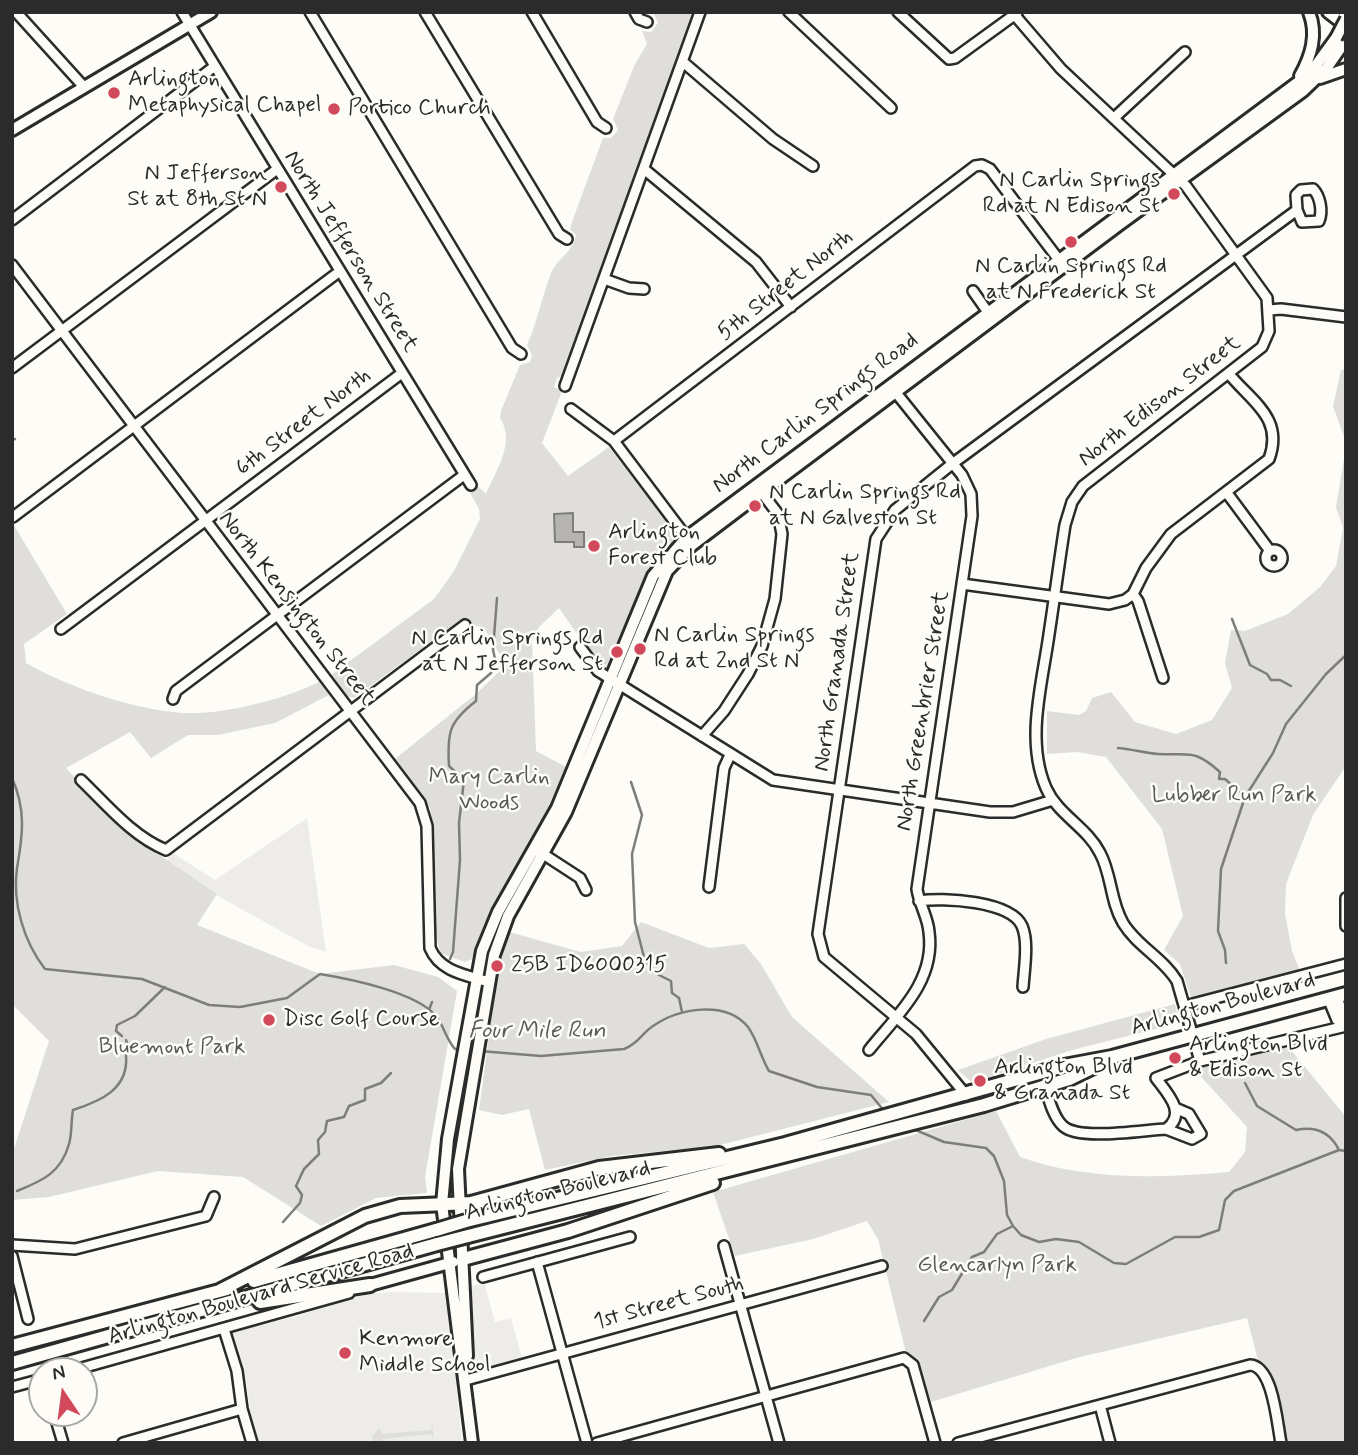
<!DOCTYPE html>
<html>
<head>
<meta charset="utf-8">
<style>
  body { margin:0 }
  #map { position:relative; width:1358px; height:1455px; overflow:hidden; background:#fdfcf7; font-family:Mynerve,sans-serif }
  canvas { display:block }
  .frame { position:absolute; inset:0; border:14px solid #2b2b2b; pointer-events:none }
  .north { position:absolute; left:28px; top:1357px; width:70px; height:70px; box-sizing:border-box; background:#fdfcf7; border:2px solid #a9a8a5; border-radius:50%; rotate:347deg; font-size:19px; font-weight:700; line-height:28px; text-align:center; color:#2b2b2b }
  .north::after { content:''; display:block; margin:auto; width:24px; height:32px; background:#d1495b; clip-path:polygon(50% 0,100% 100%,50% 72%,0 100%) }
</style>
</head>
<body>
<div id="map">
<canvas width="1358" height="1455"></canvas>
<div class="frame"></div>
<div class="north">N</div>
</div>
<script>
const c = document.querySelector('canvas').getContext('2d');
c.lineJoin = 'round';
function fillPath(path, color) { c.fillStyle = color; c.fill(path, 'evenodd'); }
function trace(path, color, width, dash) { c.strokeStyle = color; c.lineWidth = width; c.lineCap = dash ? 'butt' : 'round'; c.setLineDash(dash || []); c.stroke(path); }
function label(font, color, halo, rows, align = 'center') {
  c.font = font + ' Mynerve,sans-serif'; c.lineWidth = 5; c.setLineDash([]); c.textBaseline = 'middle'; c.strokeStyle = halo; c.fillStyle = color; for (const [text, x, y, turn = 0] of rows) {
    c.save(); c.translate(x, y); c.rotate((+turn || 0) * Math.PI / 180); c.textAlign = isNaN(turn) ? turn : align; if (halo) c.strokeText(text, 0, 0); c.fillText(text, 0, 0); c.restore();
  }
}
fillPath(new Path2D(`
  M307,818L326,952L308,946L207,890L166,860L173,853L215,880Z
  M484,1282L495,1322L511,1318L522,1358L476,1370L470,1287Z
  M389,1292L447,1293L462,1443H259L251,1416L246,1381L231,1333L297,1316L362,1295Z`), '#edece8');
fillPath(new Path2D(`
  M653,12H696L564,375L557,378L554,387L562,391L542,443L568,476L609,447L674,531L675,538L647,573L607,665L597,663L559,608L539,627L532,641L536,751L566,767L536,835L484,925L472,959L465,962L440,953L434,925V834L430,808L395,759L477,693L506,665L485,630L478,626L470,629L462,619L354,698L347,696L331,675L434,599L454,571L480,519L479,509L468,489L476,484L486,494C496,470 516,442 500,418L501,411L520,365L530,362L532,355L527,345C538,321 542,295 552,271C558,259 574,250 576,235L570,229L573,219L603,138H611L618,130L613,119L635,64L647,44L642,31L651,32L658,23Z
  M1346,369V442L1333,406L1341,370Z
  M1346,447V766L1313,815L1286,884L1285,914L1292,951L1300,971L1192,1000L1180,964L1164,950L1183,916L1162,829L1106,757L1077,752L1047,754V711L1079,715L1086,711L1092,698L1111,692L1135,722L1176,734L1212,720L1232,688L1225,663L1231,630L1245,631L1288,614L1320,587L1336,566L1343,528L1336,507Z
  M12,522L67,614L24,644L26,663C69,687 123,706 173,712C214,718 282,700 319,682L329,695L275,723L218,735H188L151,758L130,732L66,768L121,829L217,894L197,925L320,974L394,965L438,977L457,991L425,1177L427,1193L376,1198L321,1226L243,1177L158,1171L49,1197L12,1200V1155L49,1041L12,1004Z
  M641,922L709,948L744,944L761,964L792,1017L889,1102L716,1146L612,1156L545,1170L529,1109L502,1115L479,1110L498,970L509,932L581,952L622,946Z
  M1175,1004L1180,1023L1076,1049L976,1081H970L958,1070L1046,1039Z
  M1287,1045L1346,1117V1443H1286L1273,1382L1268,1370L1258,1360L1247,1318L1076,1358L931,1402L918,1363L906,1353L878,1239L867,1221L813,1239L735,1256L713,1192L996,1111L1020,1157C1087,1181 1160,1178 1229,1172L1245,1152L1247,1127L1193,1068Z
  M432,1423L434,1440L431,1434L383,1439V1443H374L372,1437L379,1428L383,1434L431,1430Z`), '#dfdeda');
const water = new Path2D(`
  M573,513V532H584V547H574V542H555L554,514Z`);
fillPath(water, '#b5b4b1');
trace(water, '#7e7d7b', 2);
trace(new Path2D(`
  M12,440L15,439
  M1232,619L1250,665L1267,674L1271,680H1280L1291,686
  M1118,748C1131,749 1145,753 1158,754C1190,756 1193,748 1220,772L1219,779H1225L1245,797
  M12,778C26,809 23,835 17,868C12,903 24,942 45,969L142,979L209,1005L240,1007L287,998L320,974C350,979 416,992 436,1016C444,1026 446,1039 455,1049L460,1050
  M631,782L642,815L632,854L635,922L644,957L653,972L671,981L672,993L679,998L682,1012
  M450,959L453,952L460,860L459,823L464,780L449,766C447,732 449,722 476,701L477,685L491,673L496,663L493,650L497,598
  M1226,963L1225,950L1218,931L1221,869L1245,797L1273,753L1286,724L1326,674L1346,655
  M429,1010L432,1002
  M122,1036L116,1031L117,1025L135,1016L165,987
  M480,1051L541,1056L624,1049C638,1044 641,1034 653,1026C679,1008 726,1000 748,1027C757,1039 761,1058 769,1071L817,1087L871,1095L885,1112
  M1245,1083L1257,1106L1296,1130C1315,1126 1330,1132 1339,1150
  M911,1128L944,1142L986,1148L994,1156L1004,1181L1007,1215L1013,1226L1021,1235L1039,1242L1056,1239L1079,1242L1114,1263L1126,1264L1175,1237H1199L1219,1230L1225,1200L1234,1191L1339,1150L1346,1151
  M17,1191C42,1181 61,1173 69,1144C72,1134 71,1121 73,1110C101,1101 129,1089 126,1055C126,1048 129,1046 126,1040
  M283,1222L300,1203L302,1195L296,1186L304,1169L319,1154L318,1140L325,1132L327,1121L344,1117L349,1106L365,1100V1089L381,1083L391,1073
  M924,1321L939,1297L952,1290L972,1257L984,1252L997,1234L1013,1226`), '#7e7d7b', 2.5);
const minor = new Path2D(`
  M16,12L84,87
  M182,12L471,485
  M310,12L512,348L521,354
  M425,12L559,234L567,239
  M532,12L597,122L606,128
  M635,12L639,19L647,22
  M789,12L891,108
  M898,12L949,59L955,58L1017,13
  M1012,12L1061,69L1186,186L1267,298L1269,331L1262,347L1083,486L1072,502L1065,525C1059,563 1054,602 1048,641C1041,688 1026,742 1046,788C1058,815 1087,827 1100,853C1112,875 1110,901 1123,923C1137,946 1163,958 1177,981L1200,1061
  M683,62L773,139L813,166
  M1114,118L1185,52
  M644,169L756,262L791,307
  M12,220L215,66
  M12,265L420,803L427,826L430,948C440,972 466,975 489,982
  M604,279L629,288L644,289
  M973,291L992,318
  M1269,310L1281,309L1346,317
  M12,368L276,170
  M565,386L700,12
  M571,409L614,441L690,542
  M614,441L975,166L982,165L990,169L1062,264
  M1227,493L1270,551
  M13,517L340,271
  M1266 558a8 8 0 1 1 16 0a8 8 0 1 1-16 0Z
  M962,584L1109,604L1125,600L1133,594L1146,568L1171,534L1269,459C1284,418 1252,402 1229,374
  M1133,594L1138,601L1163,678
  M61,629L402,373
  M580,647L598,671L773,780L990,812H1013L1053,800
  M173,699L176,691L464,475
  M702,736L724,711L748,674L762,646L775,599L782,534L778,514L759,489
  M81,780C107,805 132,836 166,850L465,625
  M540,852L580,878L586,890
  M709,887L724,768L730,755
  M1346,898V926
  M919,901C943,897 1011,901 1022,926C1029,942 1024,970 1023,987
  M1337,996L1346,1027
  M1328,998L1337,1020L1345,1026
  M1185,1006L1346,964
  M869,1050C896,1016 936,982 929,932C928,917 919,904 917,889L972,516L971,494L962,475L893,389
  M1045,1087C1049,1099 1053,1117 1063,1126C1079,1141 1143,1130 1166,1129C1188,1114 1167,1093 1156,1078L1200,1061L1346,1026
  M966,1095L916,1034L824,957L818,934L876,539L895,510L952,464L1297,210L1296,195L1301,190L1313,189C1320,196 1323,211 1319,221L1302,222L1297,210
  M1166,1129L1192,1139L1201,1134L1189,1114L1175,1108
  M12,1245L75,1249L206,1216L214,1197
  M724,1246L779,1443
  M12,1256L28,1319
  M537,1262L587,1443
  M483,1277L630,1237
  M71,1371L349,1293
  M466,1380L882,1266
  M12,1387L42,1379
  M1100,1405L1110,1443
  M242,1409L252,1443
  M54,1413L63,1443
  M123,1443L242,1409L237,1371L224,1329
  M597,1443L904,1358L913,1365L935,1443
  M958,1443L1250,1365C1273,1366 1277,1423 1281,1443`);
const major = new Path2D(`
  M1328,12L1346,26
  M1344,12L1346,13
  M1300,76C1311,56 1318,35 1309,12
  M1320,78L1346,69
  M12,130L211,12
  M370,1285L453,1262
  M467,1356L458,1169L494,955L508,916L566,812L667,571L692,545L762,492L1120,224L1303,91L1326,69L1346,40
  M472,1443L442,1204L448,1139L482,951L498,912L557,808L653,576L687,537L1297,83L1317,64L1336,38`);
const highway = new Path2D(`
  M466,1221L785,1144L1064,1066L1112,1057L1346,994
  M468,1236L984,1105L1069,1079L1108,1060
  M463,1259L568,1231L713,1183
  M254,1281L436,1230
  M219,1291L365,1216L400,1206L471,1203L599,1168L719,1154
  M260,1302L370,1285
  M12,1346L227,1289
  M12,1363L437,1244`);
trace(minor, '#2b2b2b', 14);
trace(major, '#2b2b2b', 16);
trace(highway, '#2b2b2b', 18);
trace(minor, '#fdfcf7', 9);
trace(major, '#fdfcf7', 10);
trace(highway, '#fdfcf7', 12);
const majorBridge = new Path2D(`
  M1336,38L1346,19`);
const highwayBridge = new Path2D(`
  M436,1230L466,1221
  M437,1244L468,1236`);
trace(majorBridge, '#2b2b2b', 16, []);
trace(highwayBridge, '#2b2b2b', 18, []);
trace(majorBridge, '#fdfcf7', 10);
trace(highwayBridge, '#fdfcf7', 12);
for (const [x, y, r, color] of [
  [114,93,7,"#d1495b"],
  [334,109,7,"#d1495b"],
  [281,187,7,"#d1495b"],
  [1174,194,7,"#d1495b"],
  [1071,242,7,"#d1495b"],
  [755,506,7,"#d1495b"],
  [594,546,7,"#d1495b"],
  [640,649,7,"#d1495b"],
  [617,652,7,"#d1495b"],
  [497,966,7,"#d1495b"],
  [269,1020,7,"#d1495b"],
  [1175,1058,7,"#d1495b"],
  [980,1081,7,"#d1495b"],
  [345,1353,7,"#d1495b"]
]) { const dot = new Path2D(); dot.arc(x, y, r, 0, 2 * Math.PI); c.fillStyle = color; c.fill(dot); trace(dot, '#fdfcf7', 2.5); }
label('23px', '#2b2b2b', '#fdfcf7', [
  ["Arlington",128,80],
  ["Metaphysical Chapel",128,106],
  ["Portico Church",348,109],
  ["N Jefferson",267,174,"right"],
  ["St at 8th St N",267,200,"right"],
  ["N Carlin Springs",1160,181,"right"],
  ["Rd at N Edison St",1160,207,"right"],
  ["N Carlin Springs Rd",1071,267,"center"],
  ["at N Frederick St",1071,293,"center"],
  ["N Carlin Springs Rd",769,493],
  ["at N Galveston St",769,519],
  ["Arlington",608,533],
  ["Forest Club",608,559],
  ["N Carlin Springs",654,636],
  ["Rd at 2nd St N",654,662],
  ["N Carlin Springs Rd",603,639,"right"],
  ["at N Jefferson St",603,665,"right"],
  ["25B ID6000315",511,966],
  ["Disc Golf Course",283,1020],
  ["Arlington Blvd",1189,1045],
  ["& Edison St",1189,1071],
  ["Arlington Blvd",994,1068],
  ["& Granada St",994,1094],
  ["Kenmore",359,1340],
  ["Middle School",359,1366]
], 'left');
label('23px', '#2b2b2b', '#fdfcf7', [
  ["North Jefferson Street",350,252,58],
  ["5th Street North",786,286,-38],
  ["North Edison Street",1160,402,-38],
  ["North Carlin Springs Road",816,414,-37],
  ["6th Street North",304,423,-37],
  ["North Kensington Street",296,609,52],
  ["North Granada Street",838,662,-82],
  ["North Greenbrier Street",924,711,-81],
  ["Arlington Boulevard",1223,1005,-15],
  ["Arlington Boulevard",558,1192,-14],
  ["Arlington Boulevard Service Road",261,1295,-16],
  ["1st Street South",669,1304,-15]
]);
label('23px', '#585857', '#fdfcf7', [
  ["Mary Carlin",489,778],
  ["Woods",489,804],
  ["Lubber Run Park",1234,796],
  ["Bluemont Park",172,1048],
  ["Glencarlyn Park",997,1266]
]);
label('italic 24px', '#5b5b5a', '#fdfcf7', [
  ["Four Mile Run",537,1032]
]);
</script>
</body>
</html>
